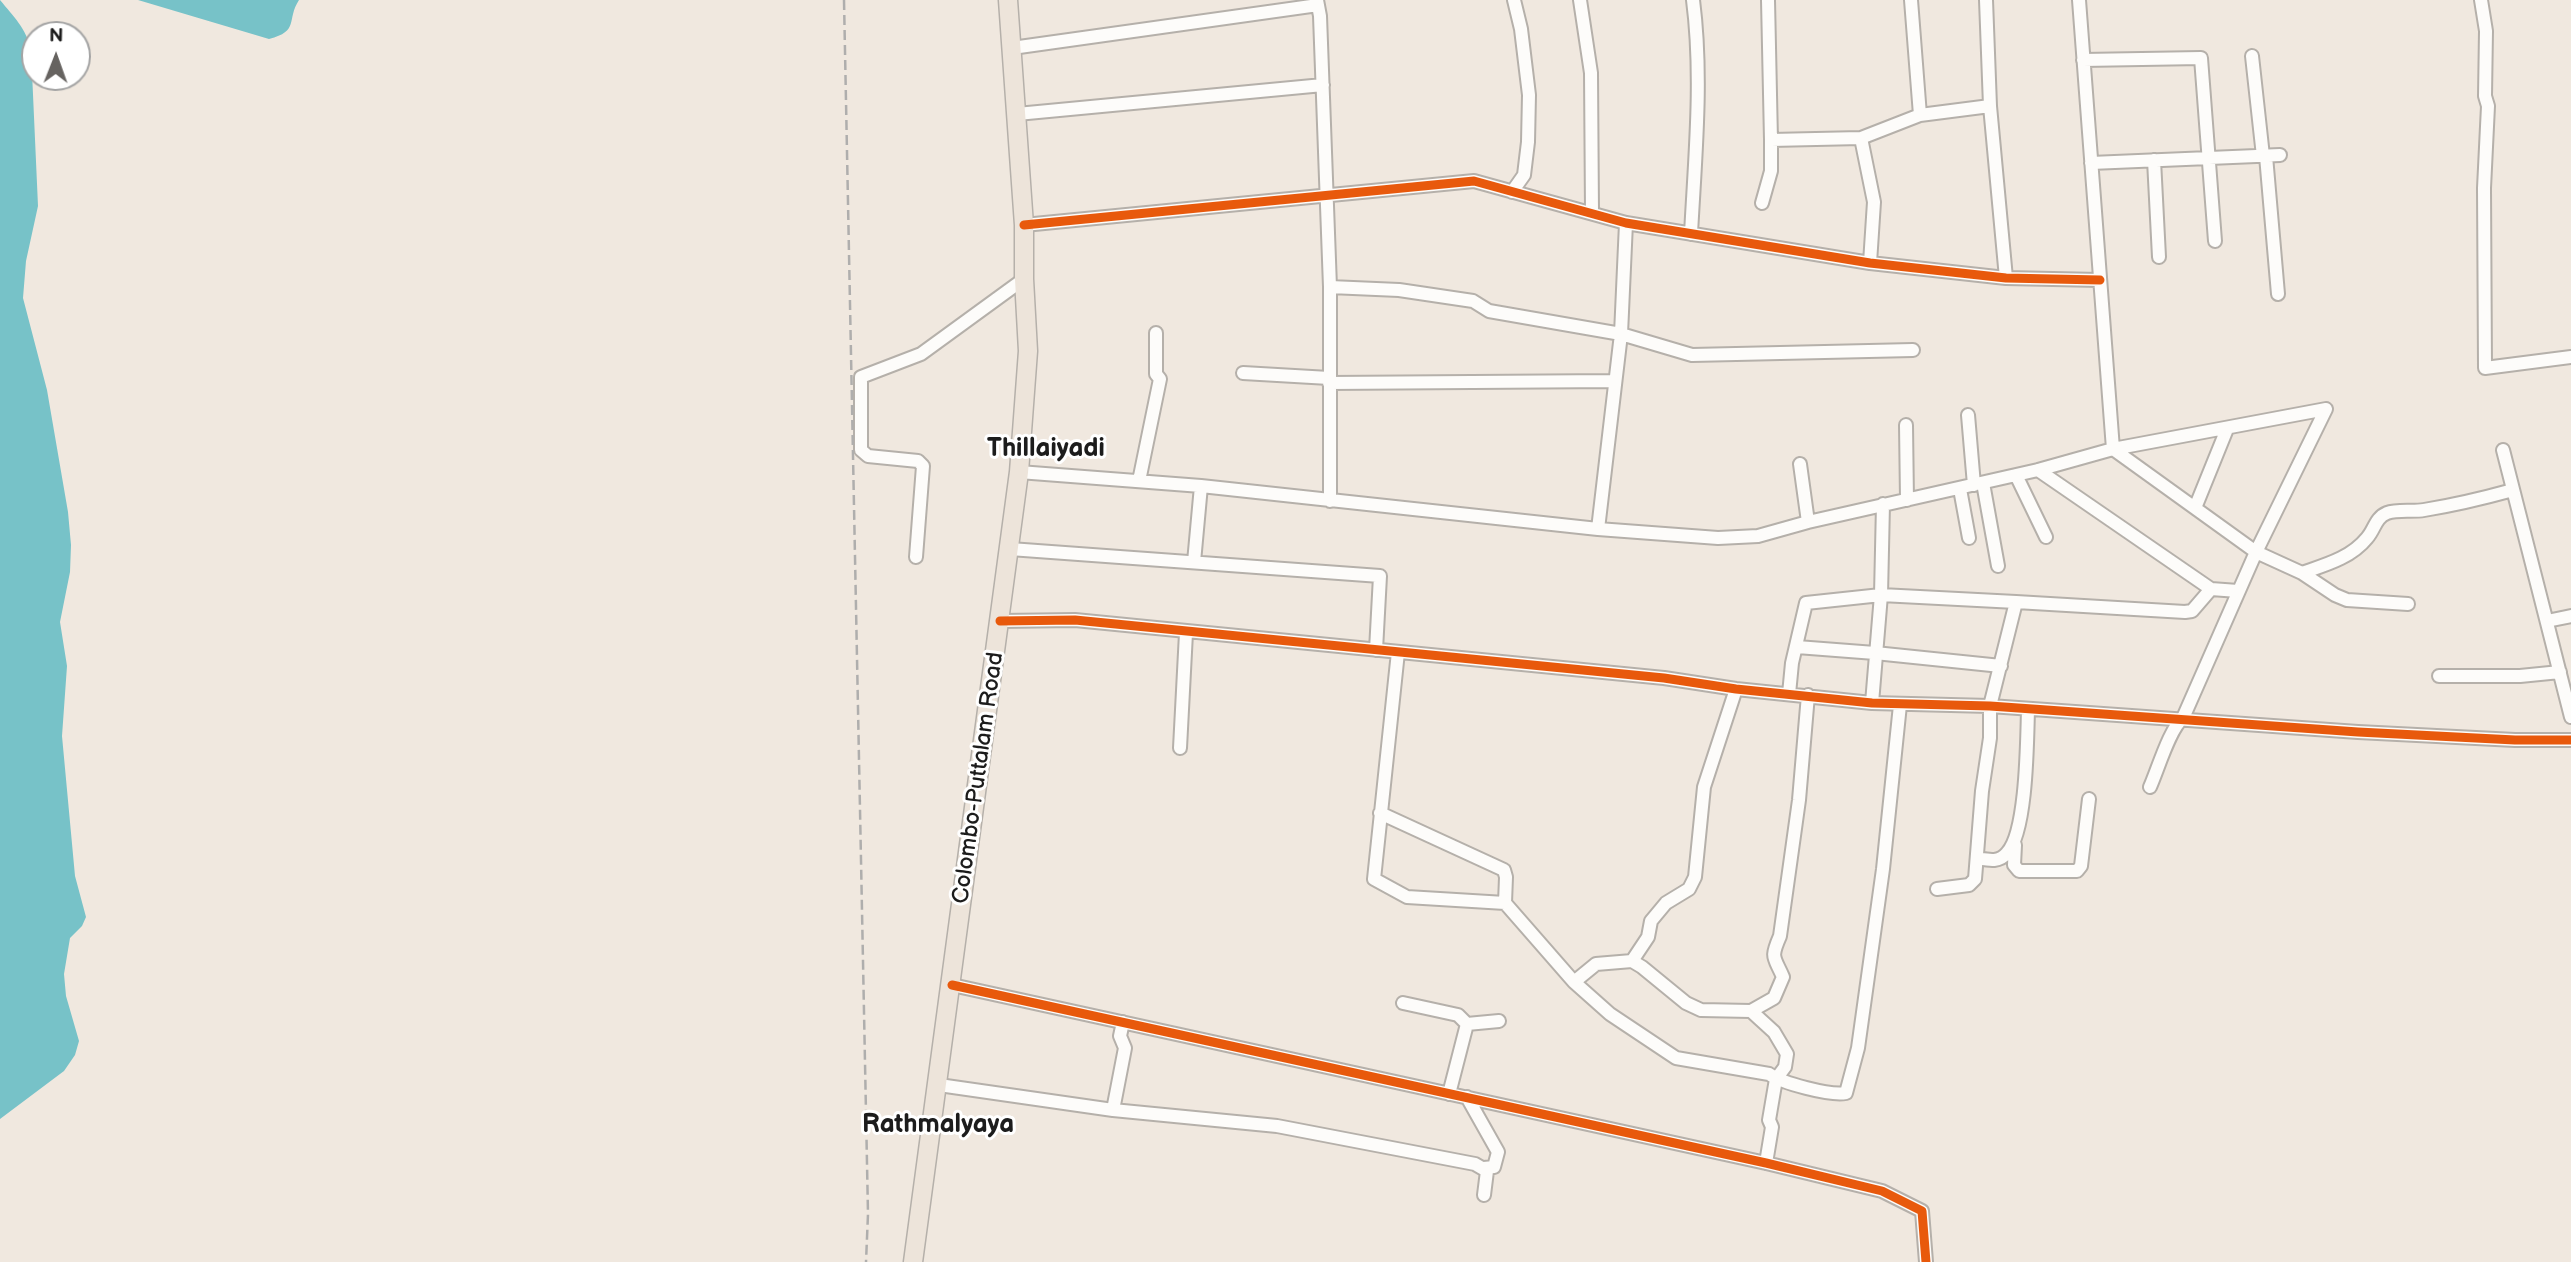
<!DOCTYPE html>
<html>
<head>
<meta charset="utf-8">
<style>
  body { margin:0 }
  #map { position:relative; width:2571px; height:1262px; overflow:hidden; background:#f0e8df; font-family:"Balsamiq Sans",sans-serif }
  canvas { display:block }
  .north { position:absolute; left:21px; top:21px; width:70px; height:70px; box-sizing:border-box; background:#fff; border:2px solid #a4a4a4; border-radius:50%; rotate:1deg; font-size:19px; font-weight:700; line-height:28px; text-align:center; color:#1c1c1c }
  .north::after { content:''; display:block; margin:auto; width:24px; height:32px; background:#666360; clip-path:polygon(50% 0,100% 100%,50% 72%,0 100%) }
</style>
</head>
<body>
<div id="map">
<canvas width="2571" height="1262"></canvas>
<div class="north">N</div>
</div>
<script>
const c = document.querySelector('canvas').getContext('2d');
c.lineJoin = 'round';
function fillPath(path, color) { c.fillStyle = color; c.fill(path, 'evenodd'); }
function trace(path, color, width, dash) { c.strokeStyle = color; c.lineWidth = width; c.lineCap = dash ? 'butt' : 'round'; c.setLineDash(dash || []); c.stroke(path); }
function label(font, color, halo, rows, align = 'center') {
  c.font = font + ' "Balsamiq Sans",sans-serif'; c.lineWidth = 6; c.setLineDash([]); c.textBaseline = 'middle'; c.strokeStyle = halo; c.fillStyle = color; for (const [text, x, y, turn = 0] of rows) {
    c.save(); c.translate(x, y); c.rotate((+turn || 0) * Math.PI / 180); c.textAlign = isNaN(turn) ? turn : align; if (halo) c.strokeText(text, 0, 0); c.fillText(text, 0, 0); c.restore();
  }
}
fillPath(new Path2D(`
  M0,0C14,17 26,28 31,50L38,206L26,261L23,298L47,390L68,512L71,545L70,572L60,622L67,666L62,736L75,876L86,917L82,926L70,938L64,974L66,996L79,1041L75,1055L64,1071L0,1119Z
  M138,0H299C286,20 300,31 269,39Z`), '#77c2c8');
const minor = new Path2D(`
  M1317,0L1320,16L1330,287V501
  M1580,0L1591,73L1592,212
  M1768,0L1771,140L1861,138
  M1911,0L1920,115L1990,106
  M1986,0L1990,106L2006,278
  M2481,0L2486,31L2485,96L2488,106L2484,188L2485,368L2571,357
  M1012,48L1318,5
  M2252,56L2263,156
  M2083,60L2201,58L2215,241
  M1017,114L1323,85
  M2266,156L2278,294
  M2154,160L2159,257
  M2091,163L2280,155
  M1512,192L1524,175L1528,142L1529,95L1521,29L1514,0
  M1762,203L1771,171V140
  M1024,225L1474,181L1626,223L1870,263L2006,278L2100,280
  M1691,234C1695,157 1703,77 1693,0
  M1870,263L1874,202L1861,138L1920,115
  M1330,287L1399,290L1473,301L1489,311L1621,334L1626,223
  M1243,373L1329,378
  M1329,383L1615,381
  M1968,415L1974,485
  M1906,425L1907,500
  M2113,449L2326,409L2256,552L2302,573L2335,595L2347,600L2408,604
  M2113,449L2256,552L2183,718C2170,728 2158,769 2150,787
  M2503,450L2571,717
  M1800,464L1808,522
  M2038,470L2211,589
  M1019,472L1201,486L1598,529L1718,538L1758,536L1808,522L2038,470L2113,449L2079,0
  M2016,475L2046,537
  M1139,481L1160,379L1156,374V333
  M1983,483L1998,566
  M1960,489L1969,538
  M2195,508L2227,429
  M1598,529L1621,334L1692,355L1913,350
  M1010,549L1380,576L1376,650
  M916,557L923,466L918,461L868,456L861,450V377L921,354L1024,279
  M1194,562L1201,486
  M2302,573C2325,565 2351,558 2367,538C2375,529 2375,518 2387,513C2397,509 2413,512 2424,510C2455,505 2484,498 2513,490
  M2016,602L2185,612L2192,611L2211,589L2238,591
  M1000,621L1075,620L1664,678L1736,689L1872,703L1990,706L2358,732L2515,740H2571
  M2547,621L2571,616
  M1797,647L1875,653L2001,666
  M2439,676H2520L2560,672
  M1789,694L1792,663L1806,603L1881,595L2016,602L1990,706V738L1982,791L1975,879L1969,885L1937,889
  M1872,703L1881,595L1883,504
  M1180,748L1186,633
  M1380,813L1504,870L1506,877L1505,903L1407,897L1374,879L1398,652
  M2015,845L2014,865L2019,871H2077L2081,866L2089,799
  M1977,858C1988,860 1999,863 2007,853C2027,832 2027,740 2028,710
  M1505,903L1574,982L1610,1014L1676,1058L1769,1074C1782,1083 1830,1096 1846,1093L1858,1048L1883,869L1900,705
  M1632,961L1648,937L1651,921L1666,903L1689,889L1695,877L1704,787L1736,689
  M1574,982L1596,964L1632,961L1642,967L1686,1003L1701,1010L1751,1011L1774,1032L1787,1054L1785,1067L1776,1079L1769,1120L1772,1127L1766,1163
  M952,985L1766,1163L1882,1191L1922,1211L1926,1262
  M1403,1003L1458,1015L1467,1024
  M1751,1011L1774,998L1783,977C1774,956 1770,959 1780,936L1799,800L1808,695
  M1467,1024L1499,1021
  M939,1085L1113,1110L1277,1126L1475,1164L1487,1171L1484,1195
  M1449,1094L1467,1024
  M1467,1097L1498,1152L1494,1167L1484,1168
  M1113,1110L1125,1048L1120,1036L1123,1022`);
const highway = new Path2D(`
  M913,1262L1019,472L1028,351L1024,279V225L1008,0`);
trace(minor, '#b5b0aa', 16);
trace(highway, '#b5b0aa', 21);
trace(minor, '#fdfcfa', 12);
trace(highway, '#ede4da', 18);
trace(new Path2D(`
  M844,0L868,1214L866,1262`), '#afaead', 2.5, [10, 5]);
trace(new Path2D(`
  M1024,225L1474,181L1626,223L1870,263L2006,278L2100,280
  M1000,621L1075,620L1664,678L1736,689L1872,703L1990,706L2358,732L2515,740H2571
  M952,985L1766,1163L1882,1191L1922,1211L1926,1262`), '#e8590c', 9);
label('23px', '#1c1c1c', '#fff', [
  ["Colombo-Puttalam Road",979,778,-82]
]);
label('bold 26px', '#1c1c1c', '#fff', [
  ["Thillaiyadi",1046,449],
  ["Rathmalyaya",938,1125]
]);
</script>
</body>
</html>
